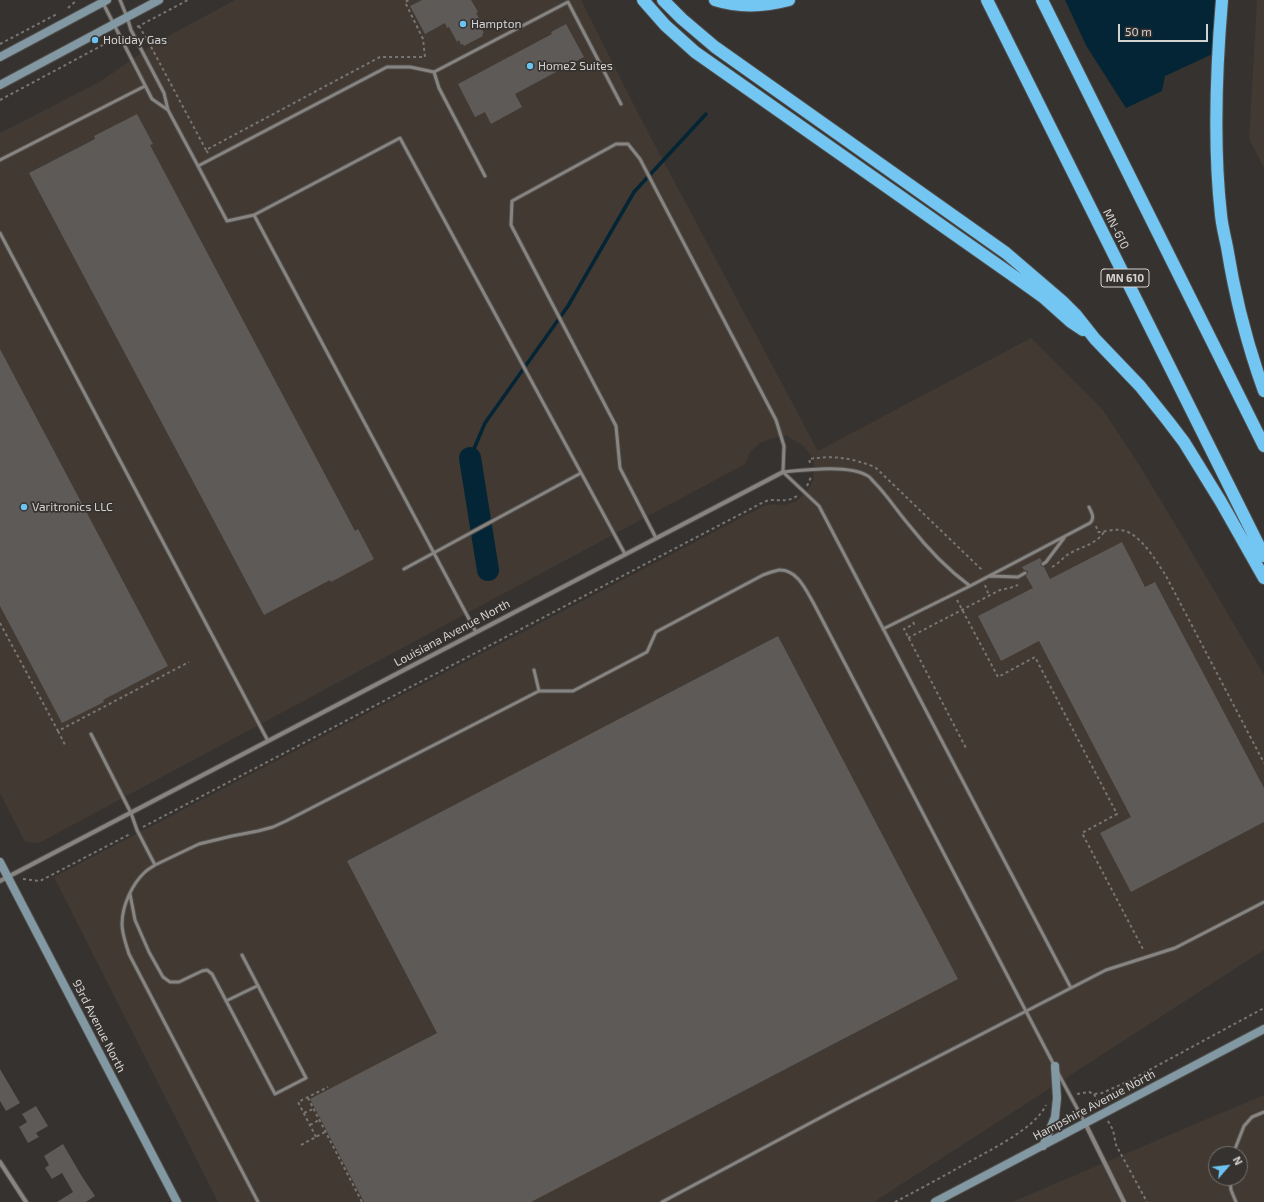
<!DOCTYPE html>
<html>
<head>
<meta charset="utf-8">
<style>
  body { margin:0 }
  #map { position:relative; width:1264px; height:1202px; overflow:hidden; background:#35322f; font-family:"Exo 2",sans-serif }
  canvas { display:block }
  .north { position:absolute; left:1208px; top:1146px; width:40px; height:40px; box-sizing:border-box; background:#35322f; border:1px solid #757270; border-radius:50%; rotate:62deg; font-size:11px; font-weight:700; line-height:16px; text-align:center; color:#d5d3d2 }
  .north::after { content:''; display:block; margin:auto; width:14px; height:18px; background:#6cc3f2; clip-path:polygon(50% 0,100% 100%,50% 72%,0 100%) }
  .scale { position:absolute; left:1118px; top:24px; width:90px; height:18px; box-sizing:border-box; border:2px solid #d5d3d2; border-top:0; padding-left:5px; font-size:12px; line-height:14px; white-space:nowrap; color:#d5d3d2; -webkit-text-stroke:3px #35322f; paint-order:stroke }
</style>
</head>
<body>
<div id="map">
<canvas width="1264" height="1202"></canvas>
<div class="north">N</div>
<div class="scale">50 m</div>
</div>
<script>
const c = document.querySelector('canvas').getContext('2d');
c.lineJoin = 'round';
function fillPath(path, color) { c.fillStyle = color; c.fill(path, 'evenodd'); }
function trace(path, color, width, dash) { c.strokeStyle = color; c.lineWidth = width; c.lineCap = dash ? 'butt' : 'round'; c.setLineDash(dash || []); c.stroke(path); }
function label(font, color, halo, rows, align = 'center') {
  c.font = font + ' "Exo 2",sans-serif'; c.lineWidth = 3.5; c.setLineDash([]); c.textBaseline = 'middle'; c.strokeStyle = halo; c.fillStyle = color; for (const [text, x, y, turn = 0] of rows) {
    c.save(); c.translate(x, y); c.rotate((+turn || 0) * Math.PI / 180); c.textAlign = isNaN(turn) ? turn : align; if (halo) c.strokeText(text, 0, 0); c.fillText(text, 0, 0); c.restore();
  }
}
fillPath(new Path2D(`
  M235,0H581L640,117L818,451L1031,338L1103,410L1138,463L1178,529L1264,675V950L874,1202H218L54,877L764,506L773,504L784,505L797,501L809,488L814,479V462L811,455L802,445L787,436L773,438L760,443L750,452L745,464L39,843L25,842L0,793V133L101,81L157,42Z
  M1257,0H1264V168L1249,139Z
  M1264,1095V1202H1012L1214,1116ZM1216,1154H1240V1178H1216Z`), '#413932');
fillPath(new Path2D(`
  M1065,0H1219V51L1165,76L1162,91L1126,108L1087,47Z`), '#032535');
trace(new Path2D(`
  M470,458L485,423L568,306L634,192L706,114`), '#032535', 3.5);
trace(new Path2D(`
  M470,458L488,570`), '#032535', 22);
fillPath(new Path2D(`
  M422,0H471L478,12L476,13L484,27L481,28L484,33L482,34L483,36L464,46L463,44L461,45L459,40L457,42L449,27L447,28L445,23L425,34L410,6Z
  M566,24L584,57L515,94L522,107L491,124L485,112L475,117L458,84L552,34L551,32Z
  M137,114L153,144L150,145L355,531L358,529L374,559L331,582L330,580L264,615L29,173L95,139L94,136Z
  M0,349L168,666L103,700L104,702L62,723L0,606Z
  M1122,542L1145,587L1155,582L1264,788V822L1131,892L1100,833L1131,817L1039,641L1001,661L978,616L1033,588L1026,576L1028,572L1026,570H1024L1022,567L1040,558L1042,561L1040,565L1044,567L1050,579Z
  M778,636L958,979L531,1202H364L310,1099L437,1033L347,861Z
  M0,1069L20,1103L6,1111L0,1101Z
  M36,1106L48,1126L36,1133L39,1137L28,1143L19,1127L27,1122L22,1114Z
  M63,1144L81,1175L95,1196L86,1202H57L73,1192L62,1173L52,1179L45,1168L49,1165L44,1156Z`), '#5d5a57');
const lane = new Path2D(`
  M103,3L152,99L168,110L164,93L131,30L127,17L120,0
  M434,72L439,88L485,176
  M168,110L198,166L387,67H410L434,72L568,2L621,104
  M0,160L145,86
  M198,166L227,221L254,215L476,632
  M254,215L400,138L625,554
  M0,233L268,741
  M783,472C804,470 849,464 868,476C870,477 872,480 874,482C887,495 897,511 909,525C927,548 947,569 970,586L883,629
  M656,538L620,468L616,426L511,225L512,201L616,144H628L640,159L776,420L784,446L783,472
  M1043,564L1046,562L1064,538
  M404,569L581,473
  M989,576L1018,577L1025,573
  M970,586L1090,523C1095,518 1092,513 1089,507
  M534,670L539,691
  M91,734L131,813L137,830L155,865L199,844L232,836L258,831L273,827L286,821L539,691H573L647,652L656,632L763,575C768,573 774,571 779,570C797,569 806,590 814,604L1054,1065
  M155,865C152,867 148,869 145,872C132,884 122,906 122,924C122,934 126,944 129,954L258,1202
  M130,894L135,920L149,952L163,977L170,982H179L202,971L207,970L212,974L275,1094L306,1078L242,955
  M1071,988L1106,970L1175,948L1264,902
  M226,1001L257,986
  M1058,1073L1085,1123
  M1233,1154L1244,1126L1252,1117L1264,1112
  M1230,1178L1231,1190L1236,1202
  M662,1202L846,1104L1071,988L819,506L783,472`);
const street = new Path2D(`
  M0,881L783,472
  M1085,1123L1124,1202
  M0,1162L26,1202`);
const secondary = new Path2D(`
  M0,57L107,0
  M0,85L159,0
  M0,862L177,1202
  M1043,1146L1055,1117L1057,1098L1055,1066
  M935,1202L1264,1029`);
const highway = new Path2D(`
  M643,0L665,25L695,52L1015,277L1043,297L1071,322L1083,330
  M663,0L682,19L715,47L1006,253L1062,301L1076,315L1095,339L1140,386L1168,421L1184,442L1221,502L1264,578
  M715,0C740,8 763,7 789,0
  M987,0L1264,556
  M1042,0L1264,446
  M1222,0C1216,71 1213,144 1221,215C1222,226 1225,237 1227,247C1235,297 1247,344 1264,391`);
trace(lane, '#504e4b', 5);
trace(street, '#504e4b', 6);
trace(secondary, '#504e4b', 10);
trace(highway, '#504e4b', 14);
trace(new Path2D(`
  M68,8L77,0
  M139,26L149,43L206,150
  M137,27L188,0
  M0,44L57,14
  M0,100L114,39
  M208,153L206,150L380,57H425L423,39L405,2L409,0
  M810,463L809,459C835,455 851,458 875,467L981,569L982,572
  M807,486L811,477
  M1096,526L1098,532C1105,532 1113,529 1120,530C1139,531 1157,562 1166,576L1264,763
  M1052,567C1058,564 1062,559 1067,555C1079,547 1096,545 1104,532
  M985,585L989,596
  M957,600L998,677L1035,657L1117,814L1082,833L1144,951
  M913,622L914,624L904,629L967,750
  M0,623L58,731L189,662
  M908,638L1000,590L1010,588L1018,585
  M58,731L66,747
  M143,827L758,505C762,503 767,500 771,500C781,500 788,502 797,496
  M23,879L40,881L130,834
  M1077,1094L1089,1092L1094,1094L1102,1093L1129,1081L1264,1008
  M1094,1094L1099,1104
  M308,1098L362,1202
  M304,1113L313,1109
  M1108,1121L1113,1130L1116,1145L1147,1202
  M310,1125L319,1120
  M316,1137L298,1102L328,1087
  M301,1145L325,1132
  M895,1202C918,1190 942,1177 965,1164C988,1151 1035,1129 1046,1105`), '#787573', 2, [3, 3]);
trace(lane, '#888481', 3);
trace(street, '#888481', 4);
trace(secondary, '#8298a3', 8);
trace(highway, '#73c5f2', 12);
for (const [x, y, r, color] of [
  [463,24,4,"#6cc3f2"],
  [95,40,4,"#6cc3f2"],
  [530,66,4,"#6cc3f2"],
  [24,507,4,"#6cc3f2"]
]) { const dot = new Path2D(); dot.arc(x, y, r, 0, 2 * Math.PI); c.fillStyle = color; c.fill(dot); trace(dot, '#35322f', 1.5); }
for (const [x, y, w] of [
  [1125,278,48]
]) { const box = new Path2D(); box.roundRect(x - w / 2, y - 9, w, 18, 3); c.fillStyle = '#35322f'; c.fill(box); trace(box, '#d5d3d2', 1); }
label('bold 11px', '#d5d3d2', null, [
  ["MN 610",1125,278]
]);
label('12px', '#d5d3d2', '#35322f', [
  ["Hampton",471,24],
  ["Holiday Gas",103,40],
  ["Home2 Suites",538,66],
  ["Varitronics LLC",32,507]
], 'left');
label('12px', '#d5d3d2', '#35322f', [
  ["MN-610",1116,229,63],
  ["Louisiana Avenue North",452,633,-28],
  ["93rd Avenue North",99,1026,63],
  ["Hampshire Avenue North",1094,1105,-28]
]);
</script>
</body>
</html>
